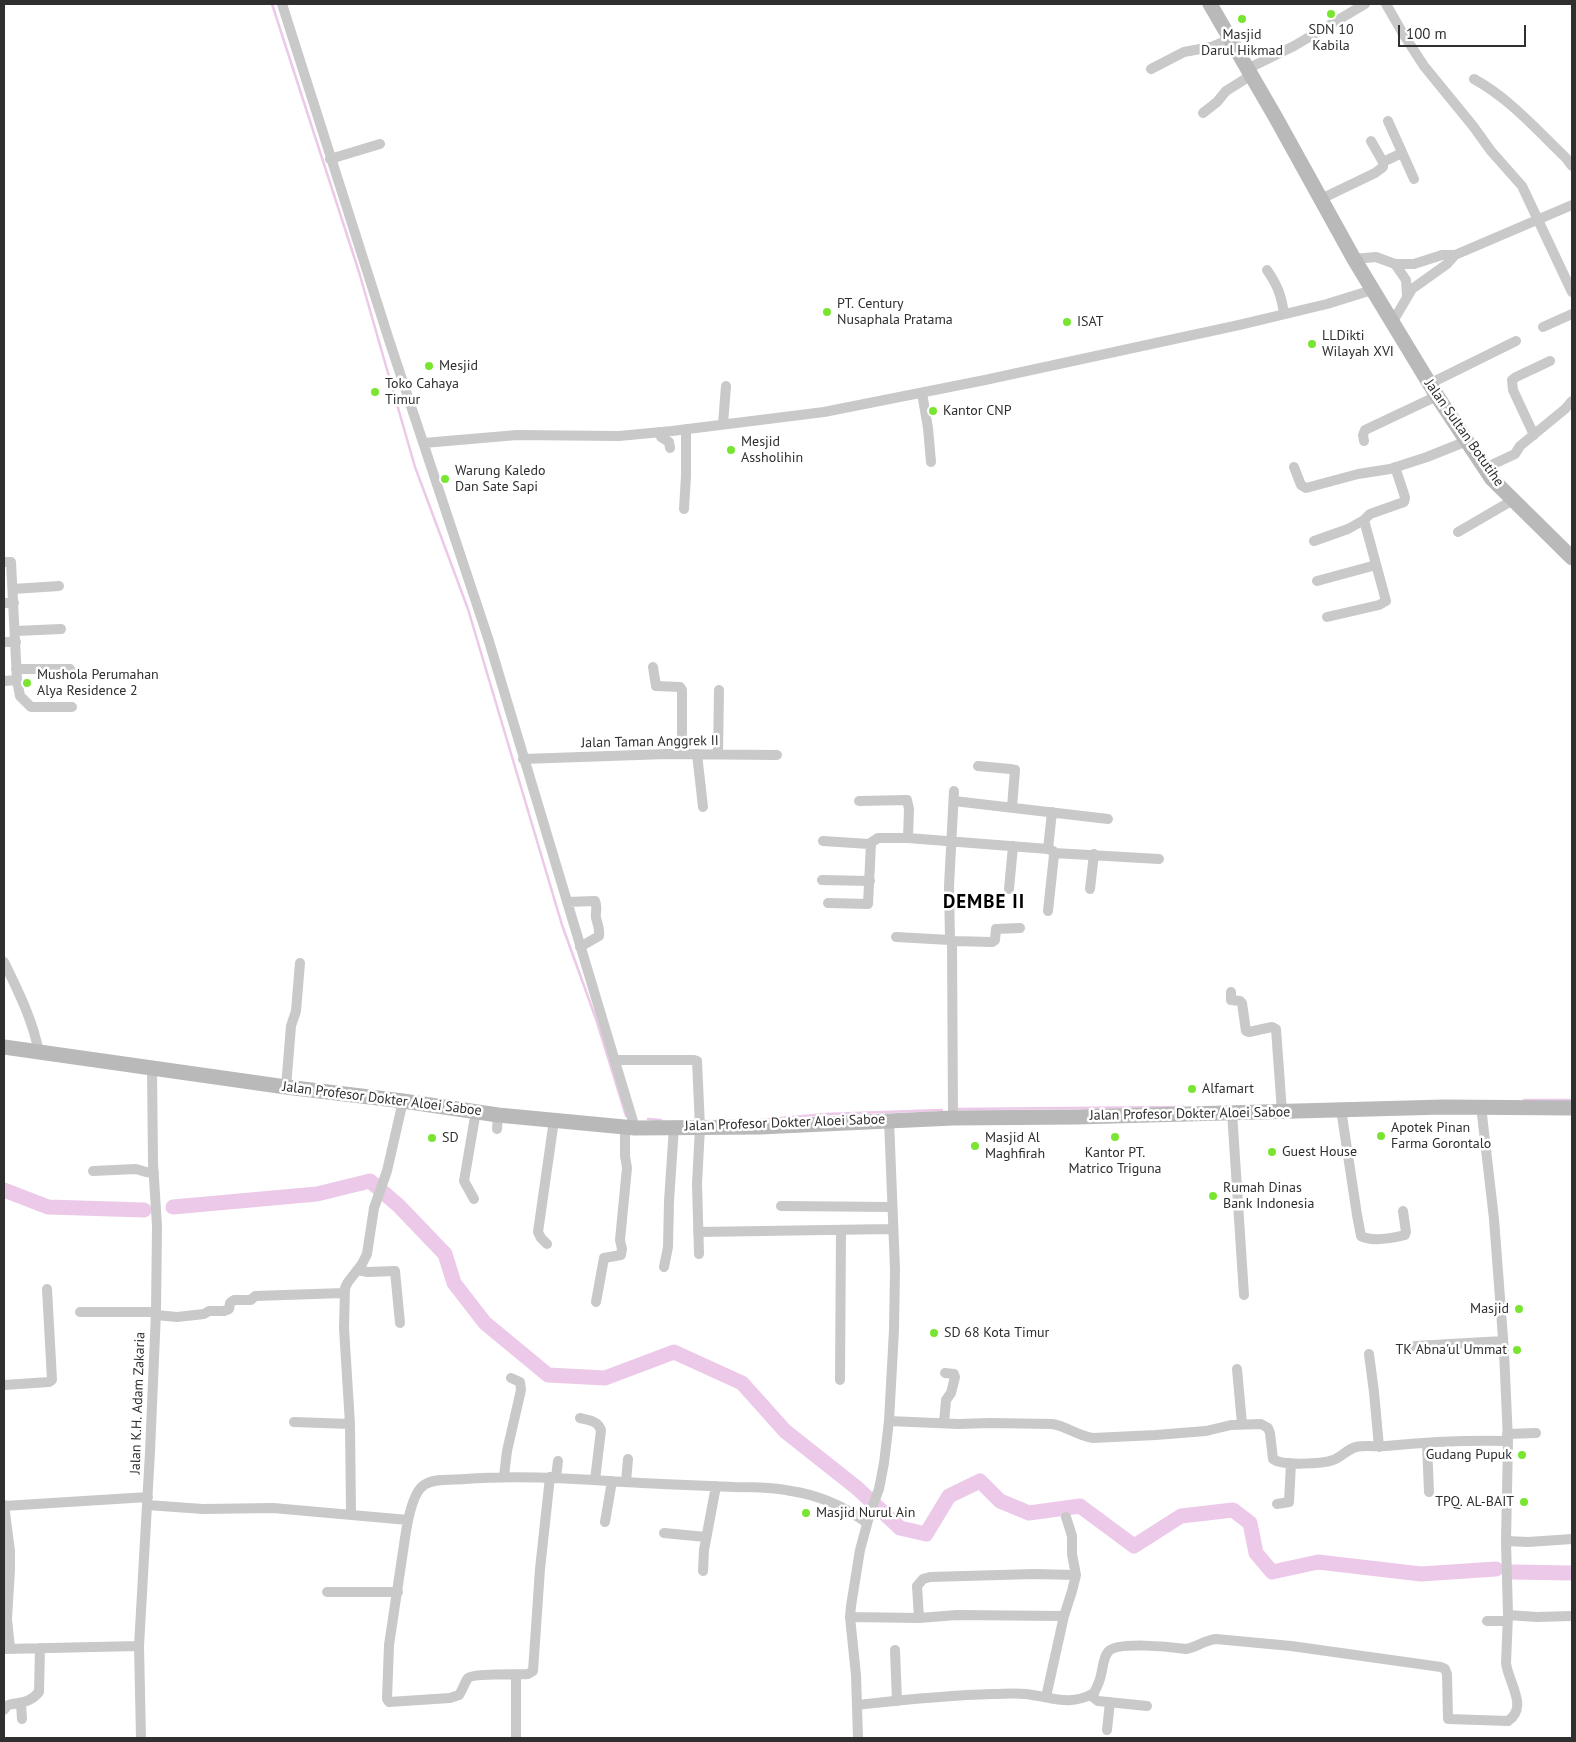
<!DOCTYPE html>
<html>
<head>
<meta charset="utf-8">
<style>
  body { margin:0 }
  #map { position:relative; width:1576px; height:1742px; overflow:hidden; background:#fff; font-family:"PT Sans",sans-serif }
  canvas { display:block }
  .frame { position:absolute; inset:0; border:5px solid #2f2f2f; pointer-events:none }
  .scale { position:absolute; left:1398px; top:25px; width:128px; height:22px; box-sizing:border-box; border:2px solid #2f2f2f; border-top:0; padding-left:6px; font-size:15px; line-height:18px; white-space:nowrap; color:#2f2f2f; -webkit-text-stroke:4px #fff; paint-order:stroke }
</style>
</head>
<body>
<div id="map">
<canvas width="1576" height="1742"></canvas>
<div class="frame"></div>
<div class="scale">100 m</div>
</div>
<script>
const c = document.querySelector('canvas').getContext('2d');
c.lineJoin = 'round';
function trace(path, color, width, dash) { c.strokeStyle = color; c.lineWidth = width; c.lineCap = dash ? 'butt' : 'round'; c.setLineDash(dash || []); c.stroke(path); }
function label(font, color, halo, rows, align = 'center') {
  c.font = font + ' "PT Sans",sans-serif'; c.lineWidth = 5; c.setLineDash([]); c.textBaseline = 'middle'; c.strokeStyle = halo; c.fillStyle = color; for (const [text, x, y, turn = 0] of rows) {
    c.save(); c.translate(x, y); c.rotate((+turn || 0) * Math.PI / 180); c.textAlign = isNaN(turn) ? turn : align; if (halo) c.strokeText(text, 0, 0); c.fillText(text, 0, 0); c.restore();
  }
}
trace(new Path2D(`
  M272,4L359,272L415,467L468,609L562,925L596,1019L626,1116
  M1524,1100H1572
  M957,1109L1183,1107
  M648,1119L661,1120
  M758,1120L826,1114L942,1110`), '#ecc9e9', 2.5);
trace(new Path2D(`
  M4,1190L48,1207L144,1210
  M173,1207L317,1194L370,1181L399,1206L445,1254L454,1283L485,1323L548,1375L605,1378L674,1352L742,1383L785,1431L857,1488L900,1528L926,1534L949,1496L980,1481L1000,1501L1029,1513L1080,1506L1134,1546L1181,1516L1233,1510L1250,1523L1256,1553L1272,1572L1318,1562L1421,1574L1496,1569
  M1513,1572L1572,1573`), '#ecc9e9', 15);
trace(new Path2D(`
  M282,4L390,343L488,638L635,1128
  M1386,4L1402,32L1424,66L1473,126L1491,151L1522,186L1572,292
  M1151,69L1184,52L1211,47L1230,39
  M1247,69L1294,46L1365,4
  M1474,79C1509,98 1537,130 1566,158L1572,166
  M1203,113L1217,102L1226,91L1250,76
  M1388,121L1414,179
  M330,159L380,144
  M1383,162L1402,153
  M1321,199L1375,173L1383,167V162L1371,141
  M1354,259L1376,257L1395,264H1414L1442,255H1455L1572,205
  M1395,264L1406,280L1407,296
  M1267,270C1278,286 1281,295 1284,313
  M1392,323L1412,289L1447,264L1455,255
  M1543,327L1572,314
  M1429,384L1516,341
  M922,393L928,428L931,462
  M723,424L726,386
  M659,432L661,437L669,442L670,448
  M1534,435L1513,390L1512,380L1516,377L1550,361
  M1364,441L1363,435L1365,430L1437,396
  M424,443L517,435L619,436L672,431L824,412L985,380L1239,325L1327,304L1372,290
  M1294,467L1301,485L1306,488L1358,474L1390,469L1427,457L1467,441
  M1485,468L1515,454L1520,446L1565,409L1572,401
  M684,509L686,476V429
  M1458,532L1513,500
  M1314,541L1348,529L1364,520L1370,514L1404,502L1405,498L1404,494L1395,467
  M4,562H11L17,680L20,696L31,707H72
  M1317,581L1376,565
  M13,589L59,586
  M4,603H14
  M1327,617L1379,605L1386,601L1364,520
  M16,631L61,629
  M4,642H16
  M653,667L656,686L680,687L682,690V754
  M16,669H70
  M4,681L17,680
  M697,754L703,807
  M718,754L719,690
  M523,759L667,754L777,755
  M978,766L1010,769L1015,770L1012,807
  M859,801L907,800L909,809L908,838
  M954,801L1108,819
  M823,841L869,844L878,838H908L1048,849L1053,851L1054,855L1048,911
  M1048,849L1052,812
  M1054,853L1159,859
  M822,880L870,881
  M1009,889L1013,846
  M1090,889L1094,854
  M567,902L595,901C598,908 595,912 596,918C598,925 600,929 599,936L580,947
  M828,903L868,904L871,844
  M896,937L950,940
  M952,941L992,942L995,940L996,929L1020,928
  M4,962C18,991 33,1020 39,1053
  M1231,992V1000L1240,1001L1242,1003L1246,1031L1249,1032L1272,1027L1276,1029L1282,1112
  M615,1060H694L697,1061L700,1127L697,1184L699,1254
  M286,1087L291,1026L296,1011L300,963
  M1341,1109L1357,1215L1361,1236C1372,1242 1393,1238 1405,1235L1406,1232L1403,1211
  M1232,1112L1244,1295
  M953,1118L952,941L950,940L949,886L954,791
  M497,1129L498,1115
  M93,1171L136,1169L146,1172L154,1173
  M474,1199L464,1181L476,1111
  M781,1206L892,1207
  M698,1232L892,1229
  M547,1244L541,1238L538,1232L554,1120
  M664,1267L668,1247L669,1201L674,1127
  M357,1270L368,1272L395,1271L400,1323
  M596,1302L604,1258L621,1255L622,1249L620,1240L627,1168L625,1156V1127
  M80,1312H156
  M156,1315L177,1317L204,1314L209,1311H224L229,1309L230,1303L234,1300H251L255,1296L344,1293
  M1415,1346L1503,1341
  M1369,1354L1374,1392L1379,1447
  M1237,1369L1242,1424
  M840,1380L841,1230
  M4,1385L49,1382L52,1380L47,1289
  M580,1418C589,1420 598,1421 601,1430L595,1480
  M889,1421L958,1424L990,1423L1052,1424C1067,1426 1077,1436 1093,1438L1156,1435L1206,1431L1231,1425L1261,1424L1268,1428L1270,1433L1273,1459C1282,1466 1322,1464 1333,1460C1341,1458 1347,1449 1356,1447C1365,1445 1376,1447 1386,1446C1426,1442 1467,1440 1508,1441
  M294,1422L350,1424
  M944,1423L946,1400L951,1393L955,1377L954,1374L945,1373
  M1507,1434L1536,1433
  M1427,1444L1429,1492
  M504,1476L507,1451L521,1390L520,1382L511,1378
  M550,1477L540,1569L533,1671L528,1674C517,1675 474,1673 468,1678C465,1682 462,1691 459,1695L450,1698L389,1702L387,1699L389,1645L405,1538C407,1524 412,1493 424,1485C434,1478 453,1480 465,1479C531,1474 596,1481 662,1484C686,1485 710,1486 734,1487C753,1487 773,1487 791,1491C819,1495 845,1507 867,1523
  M556,1477L558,1461
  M626,1482L628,1459
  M1277,1504L1289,1502L1291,1463
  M4,1505L10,1551V1569L7,1619L10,1648
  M147,1505L203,1509L273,1508L408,1520
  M4,1506L148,1497
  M351,1514L350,1424L344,1328L345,1288L348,1282L362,1264L367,1254L374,1208L387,1171L403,1101
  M605,1522L612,1481
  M664,1533L706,1537
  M1506,1541L1528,1542L1572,1539
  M703,1571L704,1550L716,1486
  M327,1592H398
  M1508,1615L1537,1617L1572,1616
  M850,1617L919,1618L957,1615L1064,1616L1072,1591L1076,1575L1072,1554V1536L1066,1517
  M919,1618L917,1586L923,1579L930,1577L1034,1574L1076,1575
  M1487,1621H1507
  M5,1649L139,1646
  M895,1650L897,1701
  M516,1675V1738
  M1090,1695L1098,1701L1147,1706
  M1046,1697L1064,1616
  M21,1703L22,1719
  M857,1705C902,1700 946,1695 992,1694C1003,1694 1015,1693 1026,1694C1052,1697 1069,1707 1094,1693C1097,1687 1100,1681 1101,1675C1103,1668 1103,1658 1108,1652C1116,1641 1171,1647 1186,1649C1197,1647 1205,1640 1216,1639L1291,1646L1441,1667L1445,1669L1447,1674L1448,1719L1508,1721C1529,1707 1508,1682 1506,1663L1508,1615L1506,1541L1508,1441L1504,1351L1494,1219L1481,1106
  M4,1710L8,1705C21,1702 30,1703 39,1692L40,1648
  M1107,1730L1110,1702
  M141,1738L139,1646L150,1452L156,1312L157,1226L153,1163L152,1069
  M858,1738L856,1675L850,1617L851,1606L860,1550L870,1513L879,1489L884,1463L889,1421L894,1330L895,1269L889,1120`), '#c9c9c9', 10);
trace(new Path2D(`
  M1210,4L1276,118L1354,259L1437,396L1492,479L1572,558
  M4,1047L286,1087L403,1101L498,1115L635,1128L760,1127L953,1118L1077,1117L1444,1107L1572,1108`), '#b9b9b9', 15);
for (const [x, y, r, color] of [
  [1331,14,5,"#78e531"],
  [1242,19,5,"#78e531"],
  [827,312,5,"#78e531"],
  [1067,322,5,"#78e531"],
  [1312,344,5,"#78e531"],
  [429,366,5,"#78e531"],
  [375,392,5,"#78e531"],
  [933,411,5,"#78e531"],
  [731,450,5,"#78e531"],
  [445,479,5,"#78e531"],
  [27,683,5,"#78e531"],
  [1192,1089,5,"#78e531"],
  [1381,1136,5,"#78e531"],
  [1115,1137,5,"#78e531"],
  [432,1138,5,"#78e531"],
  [975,1146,5,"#78e531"],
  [1272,1152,5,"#78e531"],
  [1213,1196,5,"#78e531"],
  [1519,1309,5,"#78e531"],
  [934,1333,5,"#78e531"],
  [1517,1350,5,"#78e531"],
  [1522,1455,5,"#78e531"],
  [1524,1502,5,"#78e531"],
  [806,1513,5,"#78e531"]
]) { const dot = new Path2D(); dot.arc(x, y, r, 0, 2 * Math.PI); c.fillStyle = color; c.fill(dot); trace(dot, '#fff', 2); }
label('14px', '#2f2f2f', '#fff', [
  ["SDN 10",1331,30,"center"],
  ["Kabila",1331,46,"center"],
  ["Masjid",1242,35,"center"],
  ["Darul Hikmad",1242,51,"center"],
  ["PT. Century",837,304],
  ["Nusaphala Pratama",837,320],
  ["ISAT",1077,322],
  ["LLDikti",1322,336],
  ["Wilayah XVI",1322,352],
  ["Mesjid",439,366],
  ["Toko Cahaya",385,384],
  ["Timur",385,400],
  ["Kantor CNP",943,411],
  ["Mesjid",741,442],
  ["Assholihin",741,458],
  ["Warung Kaledo",455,471],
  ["Dan Sate Sapi",455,487],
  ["Mushola Perumahan",37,675],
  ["Alya Residence 2",37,691],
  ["Alfamart",1202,1089],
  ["Apotek Pinan",1391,1128],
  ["Farma Gorontalo",1391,1144],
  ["SD",442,1138],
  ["Masjid Al",985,1138],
  ["Maghfirah",985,1154],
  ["Guest House",1282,1152],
  ["Kantor PT.",1115,1153,"center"],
  ["Matrico Triguna",1115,1169,"center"],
  ["Rumah Dinas",1223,1188],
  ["Bank Indonesia",1223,1204],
  ["Masjid",1509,1309,"right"],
  ["SD 68 Kota Timur",944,1333],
  ["TK Abna'ul Ummat",1507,1350,"right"],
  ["Gudang Pupuk",1512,1455,"right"],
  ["TPQ. AL-BAIT",1514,1502,"right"],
  ["Masjid Nurul Ain",816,1513]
], 'left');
label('14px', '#2f2f2f', '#fff', [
  ["Jalan Sultan Botutihe",1464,433,55],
  ["Jalan Taman Anggrek II",650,742,-1],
  ["Jalan Profesor Dokter Aloei Saboe",382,1099,7],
  ["Jalan Profesor Dokter Aloei Saboe",1190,1114,-1],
  ["Jalan Profesor Dokter Aloei Saboe",785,1123,-2],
  ["Jalan K.H. Adam Zakaria",138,1403,-88]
]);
c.letterSpacing = '1px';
label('bold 19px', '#000', '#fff', [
  ["DEMBE II",984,903]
]);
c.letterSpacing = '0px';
</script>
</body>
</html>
